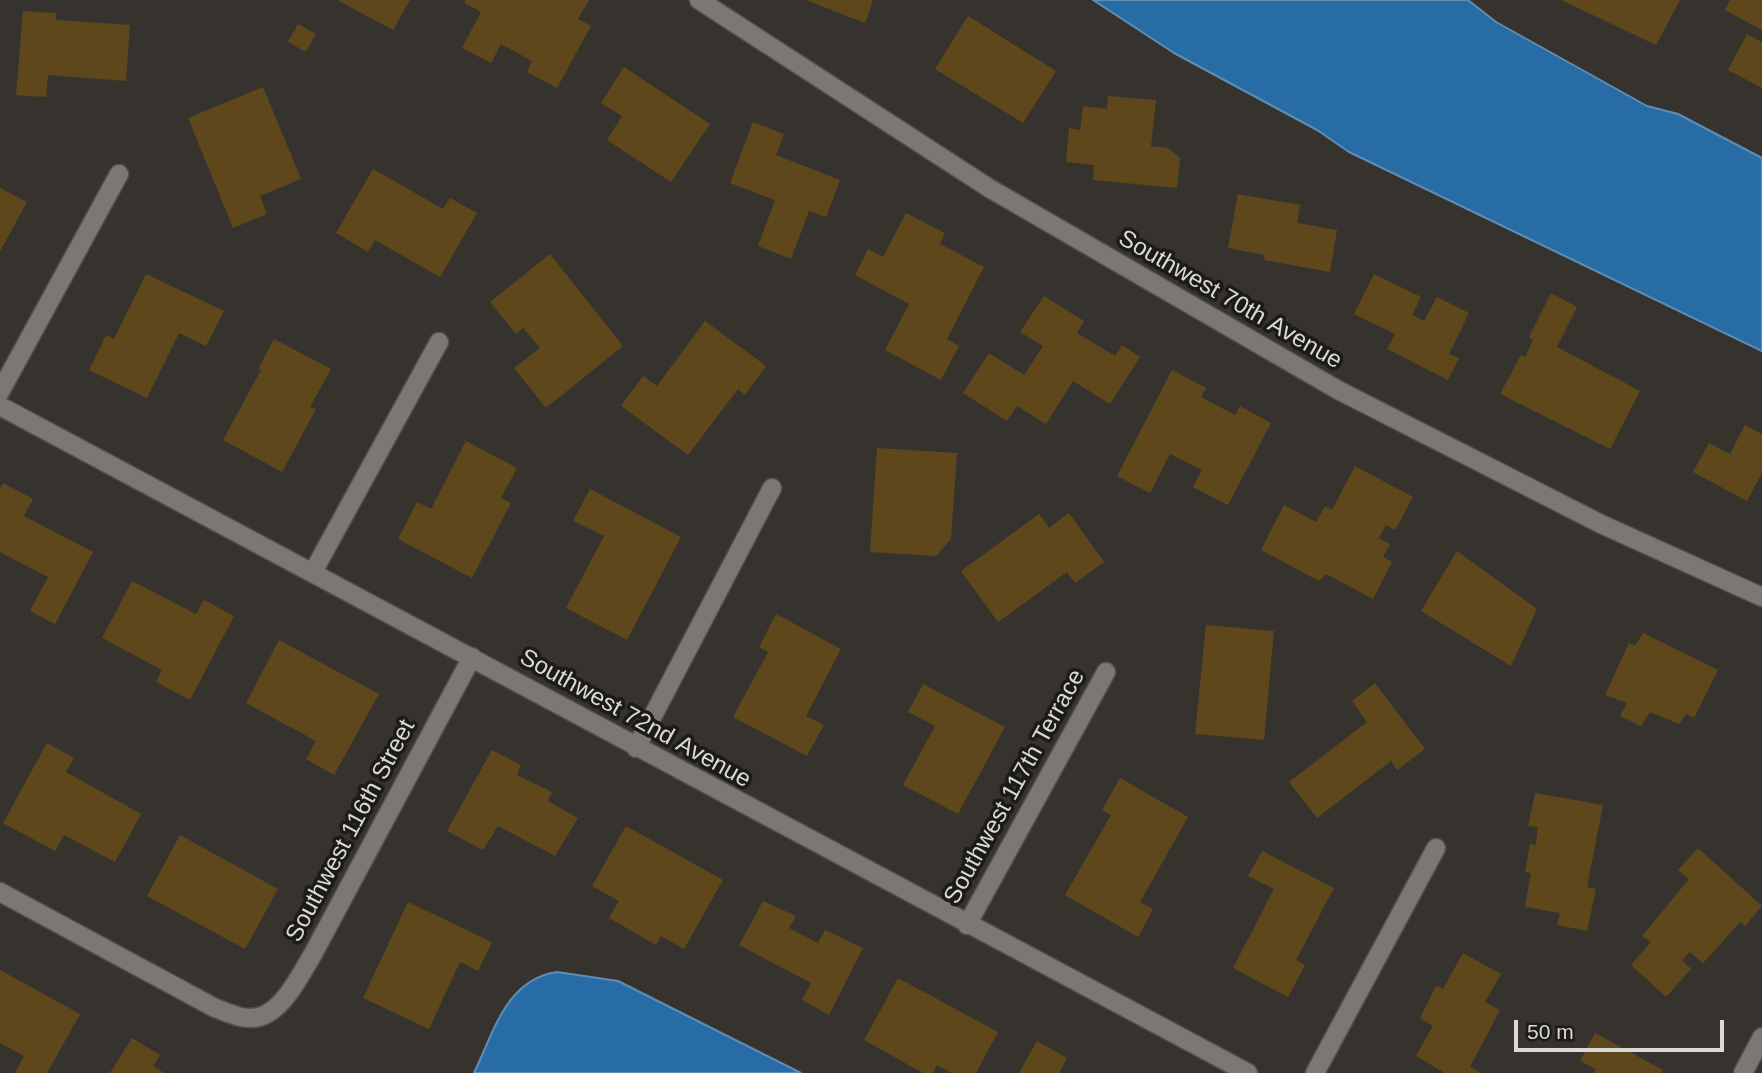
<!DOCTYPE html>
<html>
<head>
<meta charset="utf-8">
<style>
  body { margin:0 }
  #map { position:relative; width:1762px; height:1073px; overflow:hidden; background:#36332f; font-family:Helvetica,sans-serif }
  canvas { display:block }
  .scale { position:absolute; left:1514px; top:1020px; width:210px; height:32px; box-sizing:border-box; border:4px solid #dbd9d6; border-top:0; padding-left:9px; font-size:21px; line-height:24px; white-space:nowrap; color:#dbd9d6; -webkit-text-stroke:5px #1c1b19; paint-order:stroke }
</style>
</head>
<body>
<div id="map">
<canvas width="1762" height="1073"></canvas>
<div class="scale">50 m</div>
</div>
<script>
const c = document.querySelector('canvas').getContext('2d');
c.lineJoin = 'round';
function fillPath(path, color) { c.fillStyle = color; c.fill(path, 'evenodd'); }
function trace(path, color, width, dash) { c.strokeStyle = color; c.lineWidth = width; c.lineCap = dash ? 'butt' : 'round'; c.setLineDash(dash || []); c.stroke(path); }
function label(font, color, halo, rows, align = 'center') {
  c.font = font + ' Helvetica,sans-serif'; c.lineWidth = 7; c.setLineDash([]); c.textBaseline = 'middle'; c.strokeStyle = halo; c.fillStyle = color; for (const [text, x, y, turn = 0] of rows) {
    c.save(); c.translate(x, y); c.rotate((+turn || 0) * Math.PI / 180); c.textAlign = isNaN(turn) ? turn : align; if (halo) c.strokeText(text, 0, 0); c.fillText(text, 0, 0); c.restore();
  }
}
const water = new Path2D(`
  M1093,0H1468L1496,22L1647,106L1678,114L1762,158V351L1349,152L1317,130L1174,53Z
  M557,972L618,981L801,1073H474C493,1034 506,979 557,972Z`);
fillPath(water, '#286ca6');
trace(water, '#5e8db4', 2);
fillPath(new Path2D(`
  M337,0H410L393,30Z
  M466,0H589L578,19L591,26L557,88L527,72L532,61L501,44L491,63L462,48L481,12L464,3Z
  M806,0H873L865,23Z
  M1561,0H1680L1656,45Z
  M1730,0H1762V30L1725,10Z
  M23,11L56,13V20L130,25L126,81L48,75L46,97L16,95Z
  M968,16L1056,71L1023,123L935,69Z
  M298,24L316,34L306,52L288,42Z
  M1747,34L1762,42V88L1728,70Z
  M624,67L710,124L671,182L607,140L622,116L601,103Z
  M263,87L301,179L260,196L267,214L233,228L188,118Z
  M1108,96L1156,100L1151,146L1168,148L1180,158L1177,188L1093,180L1094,165L1066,162L1069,128L1080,130L1083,106L1107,109Z
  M753,122L784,134L776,155L840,180L826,217L809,211L791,259L758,246L775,200L730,183Z
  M373,169L443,209L450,198L477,213L440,277L375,240L368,252L336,233Z
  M0,188L27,202L0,251Z
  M1238,194L1300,205L1297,223L1337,230L1330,272L1264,260L1265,255L1228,248Z
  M906,213L945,233L940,244L984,267L947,339L959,346L941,380L885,350L909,304L855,275L868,249L883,257Z
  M550,254L623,346L546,408L514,368L540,348L523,328L516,334L490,302Z
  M146,274L224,311L206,346L179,333L147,398L89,370L106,335L114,339Z
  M1374,274L1421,297L1412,315L1424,321L1437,297L1469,313L1449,354L1459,358L1448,380L1387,349L1395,334L1354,314Z
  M1551,293L1577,307L1557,347L1640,391L1610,449L1500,394L1521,355L1525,357L1533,340L1529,337Z
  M1044,296L1084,321L1077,333L1115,356L1122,345L1140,357L1110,404L1073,381L1046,424L1017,406L1007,421L963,393L989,353L1024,375L1043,346L1020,332Z
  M705,321L766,366L745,395L738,389L688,455L621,406L643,376L657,386Z
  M274,339L331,369L310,407L316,409L282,472L223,440L261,370L258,369Z
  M1172,370L1206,388L1201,397L1235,415L1240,406L1271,423L1228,505L1193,487L1202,470L1170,454L1150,493L1117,476Z
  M1745,425L1762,434V473L1747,501L1693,472L1709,443L1730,454Z
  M466,441L517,468L501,498L511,503L472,578L398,539L417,502L431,509Z
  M877,448L957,453L951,539L936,556L870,552Z
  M1355,466L1413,497L1395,530L1386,525L1379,538L1390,544L1383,557L1392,562L1373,599L1326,574L1319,581L1261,550L1284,505L1316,522L1325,506L1332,510Z
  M3,483L33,499L24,516L93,552L55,624L30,611L48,577L0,552V489Z
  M590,489L681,537L627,640L566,608L604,536L573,521Z
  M1069,513L1104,562L1075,583L1067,572L998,622L961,571L1039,514L1049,528Z
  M1457,551L1537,609L1511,666L1421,611Z
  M132,581L196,614L204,600L234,616L190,700L156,682L162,670L102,638Z
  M776,614L841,649L806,716L824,725L807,756L733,717L768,652L759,647Z
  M1206,625L1274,631L1264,740L1195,734Z
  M1643,633L1718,670L1694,718L1686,714L1679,724L1650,712L1641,726L1620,716L1627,703L1605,695L1629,643L1635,646Z
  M279,640L379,694L334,775L306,759L316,741L246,703Z
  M1375,683L1425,749L1397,770L1391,761L1317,818L1289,782L1367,722L1352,701Z
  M923,684L1005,727L958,814L903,785L935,726L908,712Z
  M47,743L74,758L66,772L141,814L115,862L64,835L55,851L3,823Z
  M492,750L521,765L517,775L552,792L548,801L578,818L555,856L498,826L483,850L447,831Z
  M1120,778L1188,817L1140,902L1153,909L1138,937L1065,895L1111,815L1102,810Z
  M1535,793L1603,805L1587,887L1596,889L1587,931L1557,925L1560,913L1525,907L1531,873L1525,872L1530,844L1536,845L1538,827L1528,826Z
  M626,826L723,880L684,949L661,936L656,945L609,918L619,901L592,886Z
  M180,835L278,889L245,949L147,896Z
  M1698,848L1762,906L1745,926L1740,922L1703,963L1690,952L1682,960L1691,969L1666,997L1631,965L1651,942L1642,936L1689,879L1678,870Z
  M1262,851L1334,888L1296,960L1305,965L1288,997L1233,968L1274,889L1248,876Z
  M763,901L796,916L789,928L818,943L825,930L863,948L829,1015L802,1000L811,983L739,945Z
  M408,902L492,942L478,971L460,962L429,1029L363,998Z
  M1463,953L1501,974L1485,1002L1500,1010L1470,1067L1481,1073H1445L1416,1056L1433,1026L1420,1018L1436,986L1443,989Z
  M0,970L80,1014L47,1073H15L24,1056L0,1043Z
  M898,978L998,1032L976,1073H952L937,1065L933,1073H923L864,1040Z
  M1595,1033L1663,1070L1661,1073H1594L1596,1069L1580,1061Z
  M132,1038L160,1055L153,1066L164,1073H110Z
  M1037,1041L1067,1058L1059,1073H1019Z`), '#5e481b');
const minor = new Path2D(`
  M699,0L989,188L1338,390L1601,524L1762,597
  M0,392L119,174
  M0,406L1248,1073
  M313,572L439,342
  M636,748L772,488
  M0,892L215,1008C229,1013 244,1021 259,1017C283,1011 301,974 313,954L472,657
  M967,925L1106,672
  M1315,1073L1436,848
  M1743,1073L1762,1037`);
trace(minor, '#52504c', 21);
trace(minor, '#7b7873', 18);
label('24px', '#dbd9d6', '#1c1b19', [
  ["Southwest 70th Avenue",1230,300,30],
  ["Southwest 72nd Avenue",635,719,29],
  ["Southwest 117th Terrace",1015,787,-61],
  ["Southwest 116th Street",351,831,-62]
]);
</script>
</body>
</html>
